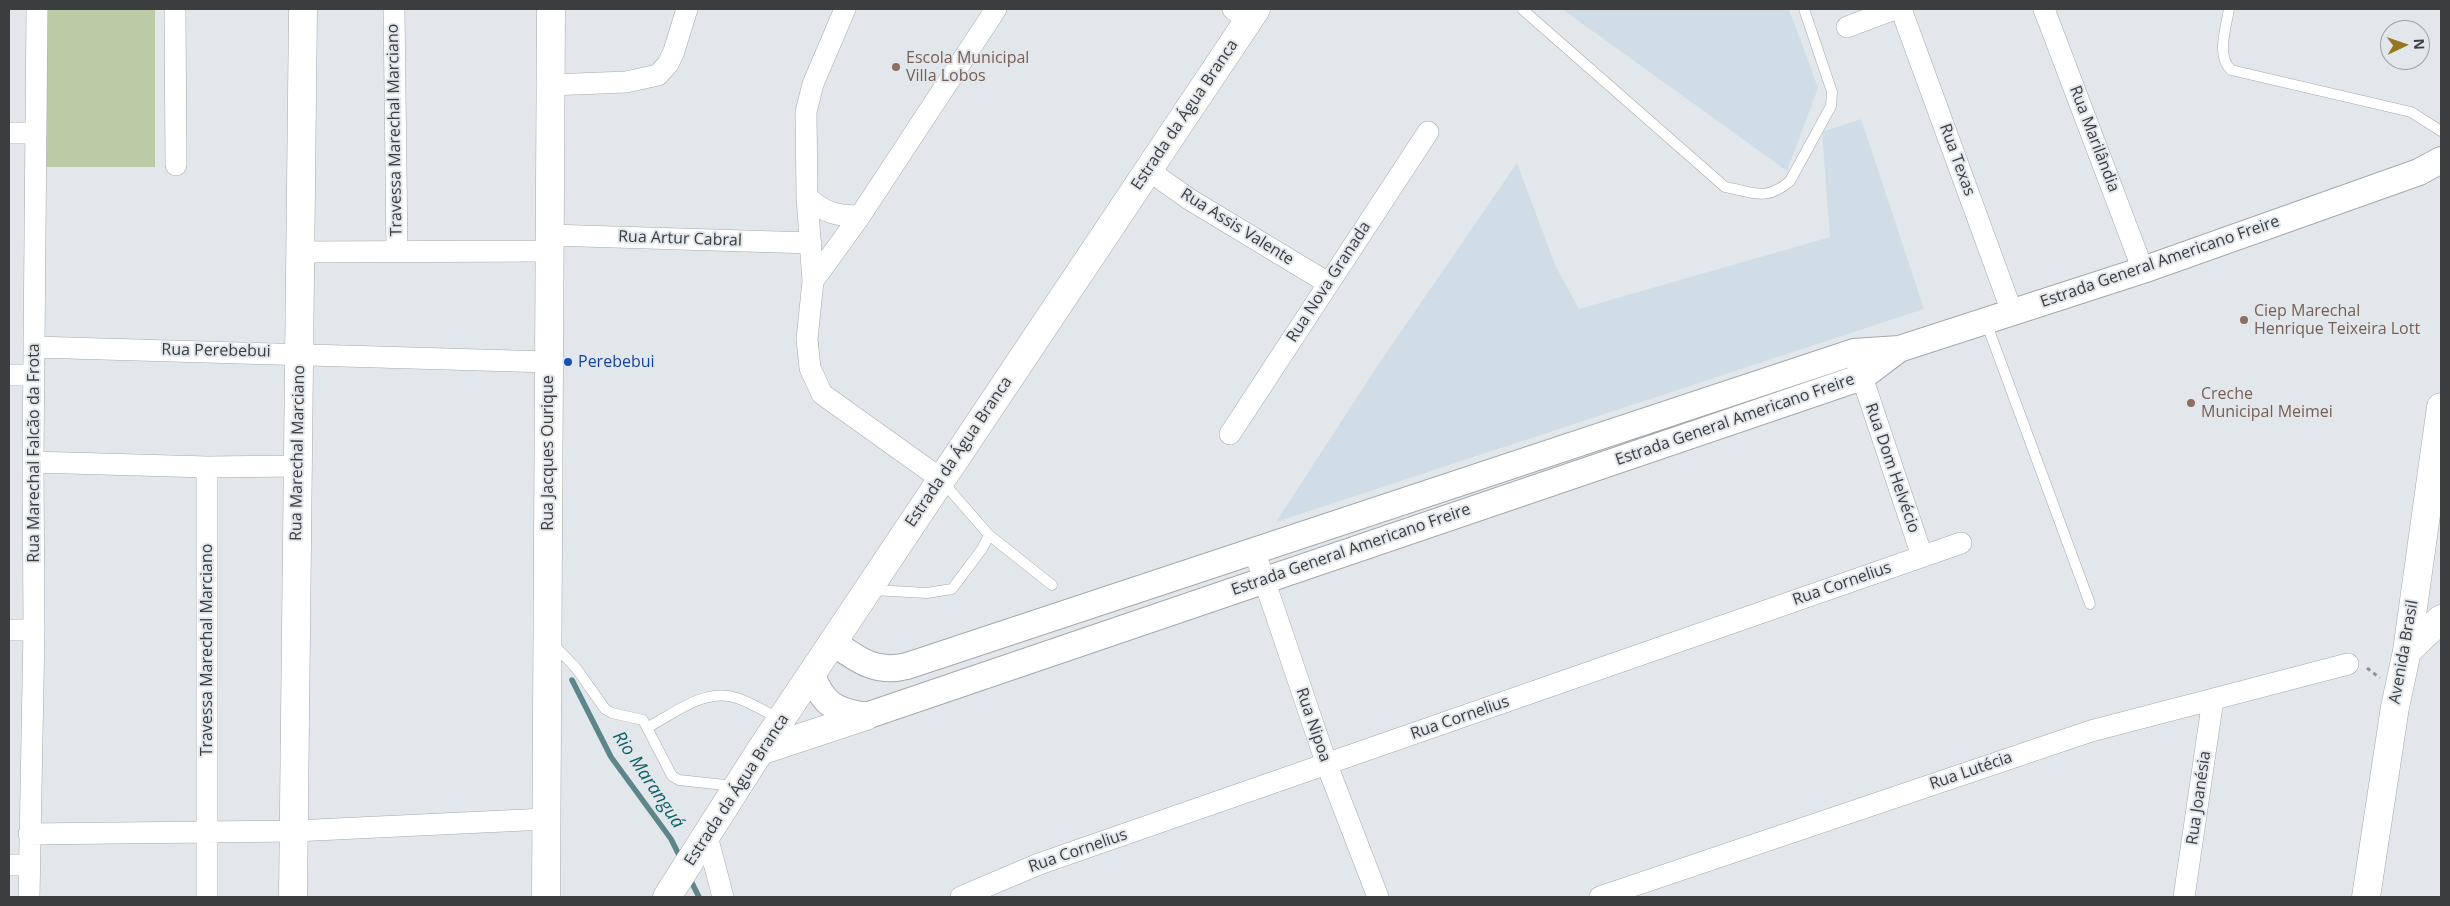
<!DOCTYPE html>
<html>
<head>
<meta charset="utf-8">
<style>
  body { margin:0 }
  #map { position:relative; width:2450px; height:906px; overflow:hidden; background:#e2e7eb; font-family:"Open Sans",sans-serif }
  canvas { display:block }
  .frame { position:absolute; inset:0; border:10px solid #3b3d3e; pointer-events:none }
  .north { position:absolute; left:2380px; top:20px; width:50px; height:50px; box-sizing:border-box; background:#e2e7eb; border:1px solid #9fa3a6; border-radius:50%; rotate:87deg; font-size:14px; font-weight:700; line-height:20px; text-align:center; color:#3b3d3e }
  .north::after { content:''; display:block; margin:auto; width:18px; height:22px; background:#96761e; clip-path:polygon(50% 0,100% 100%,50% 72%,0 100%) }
</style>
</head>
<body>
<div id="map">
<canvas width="2450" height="906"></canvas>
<div class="frame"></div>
<div class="north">N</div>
</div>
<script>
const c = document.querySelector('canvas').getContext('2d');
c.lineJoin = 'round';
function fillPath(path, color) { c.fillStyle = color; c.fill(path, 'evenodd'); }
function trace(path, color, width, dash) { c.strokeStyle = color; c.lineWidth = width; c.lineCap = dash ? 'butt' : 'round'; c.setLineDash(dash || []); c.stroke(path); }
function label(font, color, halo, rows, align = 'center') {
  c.font = font + ' "Open Sans",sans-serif'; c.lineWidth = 4; c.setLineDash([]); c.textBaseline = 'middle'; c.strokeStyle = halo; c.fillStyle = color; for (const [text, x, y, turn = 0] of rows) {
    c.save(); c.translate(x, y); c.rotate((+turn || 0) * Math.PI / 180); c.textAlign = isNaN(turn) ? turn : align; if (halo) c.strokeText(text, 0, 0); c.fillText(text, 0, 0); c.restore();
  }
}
fillPath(new Path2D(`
  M1562,9H1789L1818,88L1787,171Z
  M1861,119L1924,309L1276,522L1378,365L1517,163L1556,267L1579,309L1830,237L1822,132Z`), '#d1dde6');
fillPath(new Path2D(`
  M41,9H155V167H45Z`), '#bbcba5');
trace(new Path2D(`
  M572,680L611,757L671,839L681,859
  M689,877L699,897`), '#5e868a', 5.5);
const service = new Path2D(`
  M1522,9L1725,187C1753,192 1766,202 1790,181L1831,106L1832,92L1804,9
  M2229,9C2226,28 2216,56 2231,70L2411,112L2441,131
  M1986,322L2090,604
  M989,535L1052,585
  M872,590L927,593L952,589L982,549L989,535L942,481
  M553,644L576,668L605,709L612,713L643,720L672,776L679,780L734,786
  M648,727C675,713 706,687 737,698C752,703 766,712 779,719`);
const minor = new Path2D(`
  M175,9L176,165
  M394,9L397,252
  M845,9L813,84L806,112L807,197L813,281L807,339L810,368L822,394L941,479
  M1233,9L1249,20
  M1901,9L2012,312
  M2044,9L2143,270
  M1847,27L1895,9
  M550,85L626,82L658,75L668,64L674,51L687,9
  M9,133H36
  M1148,170L1189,199L1328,283
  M807,197C824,213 837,216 860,216
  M549,235L811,243
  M300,252L549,251
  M813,281L860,216L996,9
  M34,347L549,362
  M1857,362L1922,556
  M9,375H33
  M1230,434L1428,132
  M33,462L207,467L298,466
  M207,467V897
  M1254,550L1327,765L1378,897
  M9,630H34
  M29,834L294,831L546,819
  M707,836L723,897
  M9,865H29
  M29,897L34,630L33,462L37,9
  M961,897L1039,864L1961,543
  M1600,897L2091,731L2348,664
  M2184,897L2213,699`);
const tertiary = new Path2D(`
  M834,643C858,660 876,674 907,666L1854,352L1899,349L2143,270L2419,172L2441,160
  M812,675C823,705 836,711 866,716L1862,377L1899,349`);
const secondary = new Path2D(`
  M2407,651L2441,619
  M760,751L866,716
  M293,897L303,9
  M546,897L551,9
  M667,897L760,751L1256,9
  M2366,897L2395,707L2407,651L2441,407`);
trace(service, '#a4a9ad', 11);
trace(minor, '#a4a9ad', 22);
trace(tertiary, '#a4a9ad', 28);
trace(secondary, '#a4a9ad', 29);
trace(new Path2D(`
  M2367,668L2380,678`), '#8e9294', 3, [4, 4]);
trace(service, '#fff', 10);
trace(minor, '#fff', 21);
trace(tertiary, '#fff', 26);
trace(secondary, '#fff', 28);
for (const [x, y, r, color] of [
  [896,67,5,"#8d6e63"],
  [2244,320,5,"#8d6e63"],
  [568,362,5,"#1a4fb4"],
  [2191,403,5,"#8d6e63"]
]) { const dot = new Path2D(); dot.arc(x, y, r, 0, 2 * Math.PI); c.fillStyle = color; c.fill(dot); trace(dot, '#e2e7eb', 2); }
label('16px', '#785e54', '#e2e7eb', [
  ["Escola Municipal",906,58],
  ["Villa Lobos",906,76],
  ["Ciep Marechal",2254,311],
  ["Henrique Teixeira Lott",2254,329],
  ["Creche",2201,394],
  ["Municipal Meimei",2201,412]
], 'left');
label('16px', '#3b3d3e', '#e2e7eb', [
  ["Estrada da Água Branca",1185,115,-56],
  ["Travessa Marechal Marciano",395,130,-91],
  ["Rua Marilândia",2094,139,69],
  ["Rua Texas",1957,160,70],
  ["Rua Assis Valente",1237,227,32],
  ["Rua Artur Cabral",680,239,2],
  ["Estrada General Americano Freire",2160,262,-19],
  ["Rua Nova Granada",1329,282,-57],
  ["Rua Perebebui",216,351,1],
  ["Estrada General Americano Freire",1735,420,-19],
  ["Estrada da Água Branca",959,452,-56],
  ["Rua Marechal Falcão da Frota",34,453,-90],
  ["Rua Marechal Marciano",298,453,-89],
  ["Rua Jacques Ourique",548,453,-90],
  ["Rua Dom Helvécio",1892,468,71],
  ["Estrada General Americano Freire",1351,550,-19],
  ["Rua Cornelius",1842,584,-19],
  ["Travessa Marechal Marciano",207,650,-90],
  ["Avenida Brasil",2404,652,-80],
  ["Rua Cornelius",1460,718,-19],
  ["Rua Nipoa",1313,725,71],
  ["Rua Lutécia",1971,771,-19],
  ["Estrada da Água Branca",737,790,-57],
  ["Rua Joanésia",2199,798,-82],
  ["Rua Cornelius",1078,851,-19]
]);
label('16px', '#164399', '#e2e7eb', [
  ["Perebebui",578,362]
], 'left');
label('italic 18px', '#0e6066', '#e2e7eb', [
  ["Rio Maranguá",648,780,56]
]);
</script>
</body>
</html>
